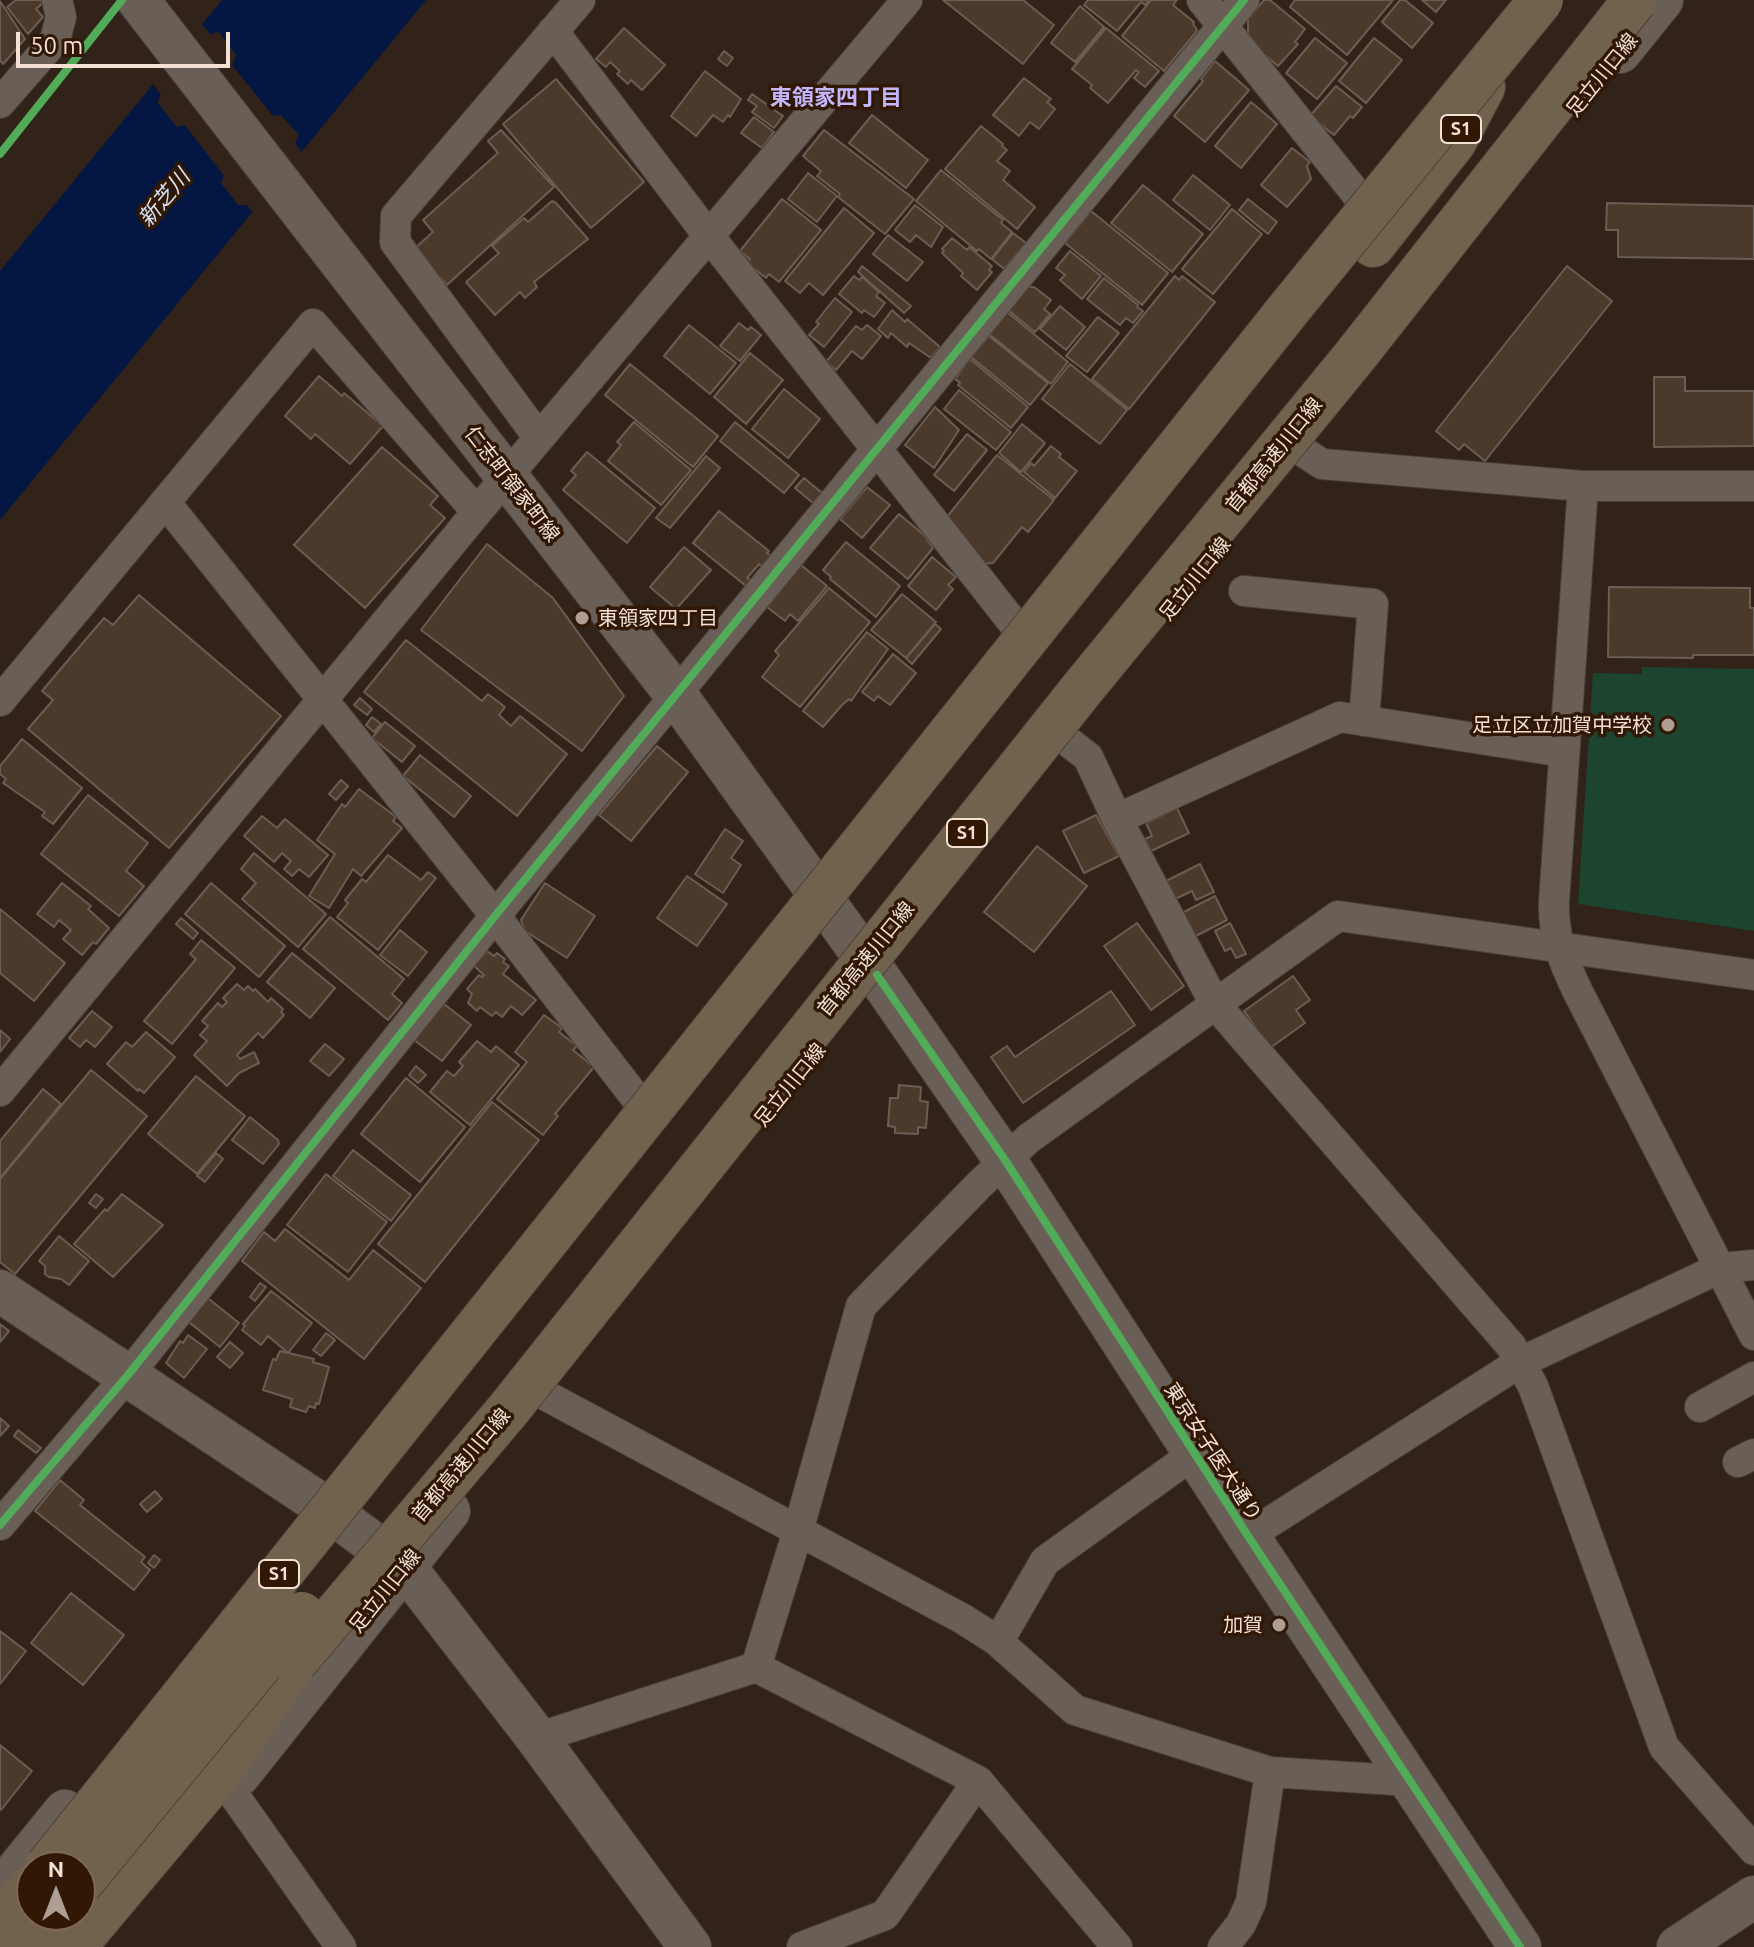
<!DOCTYPE html>
<html>
<head>
<meta charset="utf-8">
<style>
  body { margin:0 }
  #map { position:relative; width:1754px; height:1947px; overflow:hidden; background:#312319; font-family:Ubuntu,sans-serif }
  canvas { display:block }
  .north { position:absolute; left:16px; top:1851px; width:80px; height:80px; box-sizing:border-box; background:#311805; border:2px solid #7f6859; border-radius:50%; rotate:0deg; font-size:22px; font-weight:700; line-height:32px; text-align:center; color:#f3e1d6 }
  .north::after { content:''; display:block; margin:auto; width:28px; height:36px; background:#af9e94; clip-path:polygon(50% 0,100% 100%,50% 72%,0 100%) }
  .scale { position:absolute; left:16px; top:32px; width:214px; height:36px; box-sizing:border-box; border:4px solid #f3e1d6; border-top:0; padding-left:10px; font-size:24px; line-height:28px; white-space:nowrap; color:#f3e1d6; -webkit-text-stroke:6px #311805; paint-order:stroke }
</style>
</head>
<body>
<div id="map">
<canvas width="1754" height="1947"></canvas>
<div class="north">N</div>
<div class="scale">50 m</div>
</div>
<script>
const c = document.querySelector('canvas').getContext('2d');
c.lineJoin = 'round';
function fillPath(path, color) { c.fillStyle = color; c.fill(path, 'evenodd'); }
function trace(path, color, width, dash) { c.strokeStyle = color; c.lineWidth = width; c.lineCap = dash ? 'butt' : 'round'; c.setLineDash(dash || []); c.stroke(path); }
function label(font, color, halo, rows, align = 'center') {
  c.font = font + ' Ubuntu,"Noto Sans JP",sans-serif'; c.lineWidth = 7; c.setLineDash([]); c.textBaseline = 'middle'; c.strokeStyle = halo; c.fillStyle = color; for (const [text, x, y, turn = 0] of rows) {
    c.save(); c.translate(x, y); c.rotate((+turn || 0) * Math.PI / 180); c.textAlign = isNaN(turn) ? turn : align; if (halo) c.strokeText(text, 0, 0); c.fillText(text, 0, 0); c.restore();
  }
}
fillPath(new Path2D(`
  M1642,667L1754,669V931L1578,904L1593,673L1642,674Z`), '#1d442e');
fillPath(new Path2D(`
  M222,0H426L0,520V271Z`), '#041642');
fillPath(new Path2D(`
  M200,22L210,34L219,32L236,55L232,65L273,116L281,115L299,135L295,143L304,155L255,215L247,205H238L221,183L224,176L185,125L177,127L157,102L161,95L151,81Z`), '#312319');
const building = new Path2D(`
  M16,0H40L43,3L36,9L43,17L28,34L7,7Z
  M943,0H1023L1054,25L1023,64Z
  M1088,0H1149L1145,5L1141,2L1117,31L1084,5Z
  M1151,0H1177L1173,5L1194,22L1193,24L1196,28L1197,31L1164,71L1122,36Z
  M1264,0H1270L1305,29L1295,42L1298,44L1278,66L1253,45L1248,36V19Z
  M1295,0H1393L1347,55L1290,7Z
  M1400,0H1405L1433,23L1412,48L1382,22Z
  M1422,0H1446L1436,12Z
  M0,1L25,39L3,64L0,60Z
  M1080,6L1104,27L1075,62L1051,43Z
  M624,28L665,65L642,90L631,80L628,84L617,74L620,71L610,62L606,67L596,59Z
  M1106,28L1159,71L1145,87L1134,78L1139,72L1136,70L1108,103L1090,88L1092,85L1072,69Z
  M1315,38L1347,63L1317,99L1286,73Z
  M1374,38L1402,60L1366,103L1339,81Z
  M724,51L733,58L727,66L718,59Z
  M1215,61L1249,90L1205,142L1174,116L1203,81L1201,79Z
  M705,71L741,99L730,117L728,115L723,122L713,115L696,136L671,116Z
  M1024,78L1051,99L1047,102L1055,109L1039,129L1030,122L1019,136L993,115Z
  M556,79L644,182L591,228L503,124Z
  M1336,86L1362,107L1353,118L1350,116L1334,135L1310,116Z
  M752,94L783,116L774,128L752,112L757,106L748,100Z
  M1251,102L1277,124L1241,168L1215,146Z
  M872,115L928,160L906,188L849,143Z
  M754,117L774,132L762,148L741,133Z
  M981,126L1003,144L1002,146L1007,150L997,161L1010,171L1003,180L1035,207L1017,229L945,169Z
  M501,130L554,187L447,285L414,249L433,232L423,220L498,153L488,141Z
  M824,130L914,199L885,234L838,197L840,194L817,176L821,171L803,156Z
  M1292,148L1310,162L1307,166L1311,179L1287,207L1261,185Z
  M941,170L1003,220L1001,223L1012,232L991,259L979,249L977,251L916,201Z
  M808,173L837,196L817,222L788,199Z
  M1193,175L1230,205L1210,230L1173,200Z
  M1143,185L1203,234L1172,272L1111,223Z
  M782,199L821,230L779,282L769,274L766,278L747,263L750,259L740,251Z
  M1248,199L1277,222L1268,234L1239,210Z
  M552,201L556,203L588,239L534,282L537,287L525,298L520,292L495,315L466,282L499,253L492,246L524,218L528,222Z
  M1607,203L1754,206V259L1618,257V230H1606Z
  M915,205L943,227L931,247L916,235L910,242L895,230Z
  M844,208L874,233L823,295L809,283L800,293L785,281Z
  M1232,209L1262,234L1213,294L1182,269Z
  M1091,211L1168,273L1142,305L1065,243Z
  M1013,233L1026,243L1004,269L992,259Z
  M888,235L923,262L907,281L873,254Z
  M952,238L967,250L969,247L992,266L989,270L992,272L977,290L961,276L963,273L942,253L944,251L942,249Z
  M1070,251L1101,276L1082,299L1060,280L1065,275L1056,268Z
  M862,266L911,306L904,313L858,272Z
  M1567,266L1612,301L1485,461L1464,444L1459,450L1436,431Z
  M854,276L859,280L862,277L879,292L876,296L885,303L874,317L864,310L862,313L839,294Z
  M1175,276L1179,280L1182,276L1215,302L1129,409L1092,379Z
  M1104,278L1138,305L1137,307L1143,311L1133,323L1126,318L1120,325L1087,299Z
  M1026,287H1034L1051,300L1044,309L1050,314L1035,332L1008,310Z
  M835,298L852,312L824,347L809,335L819,324L816,322Z
  M1060,306L1085,327L1066,350L1040,329Z
  M892,310L905,322L907,319L940,347L931,358L909,343L907,347L891,333L888,338L878,329Z
  M1007,312L1068,362L1051,384L989,334Z
  M1098,317L1119,333L1087,372L1066,356Z
  M739,323L748,330L751,327L761,335L740,361L720,346Z
  M689,325L736,363L710,394L664,356Z
  M867,325L881,336L862,359L852,351L836,370L826,362L856,326L862,330Z
  M989,336L1048,383L1030,405L971,357Z
  M750,353L783,380L746,424L714,397Z
  M970,359L1028,407L1011,428L958,385L960,383L955,379Z
  M630,364L718,436L693,467L605,395Z
  M1070,364L1127,410L1100,444L1042,399Z
  M319,376L342,396L344,393L383,426L350,464L315,434L311,439L285,416Z
  M1654,377H1685V391H1754V446L1654,447Z
  M784,389L820,419L788,458L752,429Z
  M959,390L1011,432L996,450L944,409Z
  M935,407L959,430L934,468L905,445Z
  M634,422L691,470L661,505L608,461L621,445L617,442Z
  M735,422L799,475L784,493L720,441Z
  M1022,424L1045,443L1021,472L999,453Z
  M967,434L987,450L954,491L934,475Z
  M1051,446L1061,454L1059,457L1077,471L1055,498L1024,472L1031,463L1034,466Z
  M382,447L438,496L430,505L445,518L365,608L294,545Z
  M587,452L655,508L627,543L563,490L576,475L571,471Z
  M997,455L1054,500L1028,532L1022,527L993,563L982,564L946,518Z
  M706,456L720,468L670,528L656,518Z
  M804,478L822,493L813,503L795,488Z
  M867,487L890,505L862,538L840,519Z
  M719,511L769,551L767,553L772,557L763,568L759,564L747,578L750,580L746,586L693,543Z
  M899,514L924,535L933,548L908,579L870,548Z
  M846,542L900,586L876,617L830,579L831,577L823,570Z
  M487,544L553,598L624,696L582,751L421,630Z
  M684,547L711,570L676,609L650,587Z
  M932,557L956,577L948,585L953,589L936,610L908,586Z
  M801,565L827,586L798,621L790,614L785,621L767,607Z
  M1609,587L1750,588V608H1754V655H1693V658L1608,657Z
  M829,588L870,622L800,707L762,677L779,655L775,651Z
  M902,594L936,622L906,658L871,630Z
  M139,595L281,716L169,848L28,729L53,700L42,691L104,618L113,625Z
  M935,624L941,629L912,664L906,658Z
  M867,632L888,649L851,701L849,699L842,705L823,727L803,711Z
  M406,640L482,701L488,694L505,707L499,715L511,726L520,716L567,754L517,816L364,692Z
  M893,654L916,673L890,705L878,696L874,701L862,692Z
  M360,698L372,709L367,715L354,705Z
  M372,717L381,724L374,732L366,725Z
  M385,722L415,746L402,762L372,738Z
  M22,739L82,788L53,824L42,816L45,812L3,783L6,779L0,774V766Z
  M657,746L688,772L631,841L599,815Z
  M420,755L471,796L454,817L403,776Z
  M341,780L348,786L336,800L329,794Z
  M359,789L396,817L393,821L402,828L361,876L353,869L329,908L309,896L335,854L317,840L342,804L345,807Z
  M88,795L148,843L126,871L144,886L119,916L41,854Z
  M1177,808L1189,833L1151,851L1145,839L1152,836L1146,823Z
  M1096,815L1119,856L1084,873L1063,831Z
  M262,816L277,828L285,819L328,855L309,877L299,869L292,876L284,869L291,861L282,853L274,862L244,836Z
  M725,829L743,841L731,858L741,865L723,893L695,874Z
  M1037,846L1087,886L1034,952L984,912Z
  M254,853L326,914L298,947L242,899L256,883L241,869Z
  M388,855L421,880L428,872L436,878L378,950L337,917L348,903L345,900L362,879L366,882Z
  M1200,864L1214,892L1196,900L1192,891L1175,899L1166,881Z
  M687,876L727,904L697,946L657,918Z
  M62,883L91,906L88,909L109,928L96,944L93,942L82,955L63,939L71,930L59,920L54,927L37,914Z
  M211,883L285,946L259,977L185,914Z
  M545,883L595,916L567,958L525,931L521,920Z
  M1215,896L1227,920L1194,937L1182,913Z
  M0,909L65,963L34,1001L0,973Z
  M330,917L404,979L392,994L402,1003L388,1020L303,949Z
  M181,918L198,933L193,939L176,924Z
  M1137,923L1184,986L1151,1010L1104,946Z
  M1230,923L1246,954L1236,958L1231,948L1225,951L1215,931Z
  M400,930L427,952L408,976L380,955Z
  M201,940L235,968L172,1044L144,1021L196,959L190,954Z
  M487,951L494,956L497,953L505,959L503,962L509,966L503,974L536,1000L522,1015L511,1006L502,1017L496,1012L492,1016L480,1007L477,1011L468,1003L472,994L467,989L479,975L482,977L484,975L474,966Z
  M292,953L335,988L310,1018L267,982Z
  M1293,976L1310,1000L1296,1010L1305,1023L1270,1048L1244,1011Z
  M237,984L244,990L248,986L253,991L255,989L268,1002L271,998L283,1009L281,1012L284,1015L263,1038L258,1033L237,1055L240,1059L254,1052L259,1063L239,1073L227,1086L194,1055L207,1041L200,1035L208,1026L202,1021L218,1003L222,1007L227,1002L223,998Z
  M1111,991L1135,1025L1023,1103L991,1057L1007,1046L1015,1057Z
  M444,1004L471,1025L442,1061L414,1040Z
  M92,1011L112,1027L95,1047L86,1040L80,1047L69,1038Z
  M544,1015L562,1028L559,1032L577,1046L573,1050L594,1067L555,1114L558,1116L543,1135L497,1099L527,1062L515,1052Z
  M0,1030L10,1039L0,1052Z
  M146,1032L175,1057L144,1093L139,1089L138,1091L107,1064L126,1042L132,1047Z
  M477,1041L491,1052L496,1046L519,1065L470,1125L430,1092L447,1071L454,1076L463,1066L459,1062Z
  M325,1044L344,1059L329,1076L310,1061Z
  M416,1066L426,1075L418,1083L409,1075Z
  M91,1070L147,1116L15,1274L0,1262V1179Z
  M196,1076L245,1116L197,1174L148,1134Z
  M406,1078L465,1127L420,1182L361,1134Z
  M899,1085L921,1087L920,1101L928,1102L926,1128L918,1127V1134L895,1133V1127L888,1126L890,1098H898Z
  M43,1089L61,1104L0,1178V1141Z
  M492,1102L539,1140L425,1282L378,1244Z
  M250,1117L278,1140L279,1144L263,1164L232,1140Z
  M353,1150L411,1195L391,1221L333,1176Z
  M216,1153L223,1159L205,1182L197,1176Z
  M326,1174L387,1222L348,1272L287,1225Z
  M96,1194L103,1199L96,1208L89,1203Z
  M122,1194L163,1225L113,1277L74,1244L105,1209L107,1211Z
  M285,1229L349,1280L373,1250L421,1288L364,1359L242,1261L264,1232L275,1241Z
  M59,1236L89,1261L69,1285L61,1279L49,1277L45,1274V1266L39,1261Z
  M260,1283L266,1287L255,1301L250,1297Z
  M271,1291L312,1323L288,1353L268,1336L261,1345L242,1330L245,1326L243,1324Z
  M204,1295L239,1323L220,1347L185,1319Z
  M0,1324L9,1331L0,1342Z
  M326,1333L335,1340L321,1356L313,1350Z
  M188,1335L207,1349L184,1378L166,1363L180,1341L183,1343Z
  M230,1342L243,1353L230,1368L217,1357Z
  M280,1351L314,1359L313,1362L329,1367L319,1404L316,1403L315,1408L309,1406L306,1412L290,1407L292,1399L263,1390L273,1359L276,1360Z
  M0,1418L9,1426L0,1436Z
  M18,1430L41,1448L36,1453L14,1436Z
  M60,1480L84,1500L80,1505L145,1557L141,1562L150,1570L134,1590L35,1511Z
  M155,1491L162,1499L147,1512L140,1504Z
  M154,1555L160,1560L154,1568L148,1563Z
  M71,1593L124,1635L83,1685L31,1643Z
  M0,1631L26,1651L0,1684Z
  M0,1745L32,1771L1,1810L0,1809Z`);
fillPath(building, '#4b3a2b');
trace(building, '#6a5d54', 2);
const street = new Path2D(`
  M1202,0L1358,196
  M553,31L698,222L1014,624
  M0,103L55,40L61,17L57,0
  M539,438L395,242L396,216L580,0
  M1299,449L1322,464L1583,486H1754
  M1583,486L1554,902C1553,936 1563,961 1578,992L1754,1335
  M165,502L485,903L636,1098
  M1244,591L1373,604L1364,721
  M0,701L313,324L477,512
  M1066,740L1088,757L1117,819L1215,1004L1511,1346L1533,1386L1664,1747L1754,1850
  M1117,819L1340,717L1564,752
  M0,1091L477,512L907,0
  M543,1394L963,1619L996,1640L1075,1710L1270,1772L1411,1781
  M1700,1407L1754,1377
  M1738,1462L1754,1454
  M0,1525L128,1375L495,916L1244,0
  M1248,1536L1519,1363L1720,1268L1754,1265
  M998,1642L1045,1561L1195,1453
  M756,1667L978,1781L1117,1947
  M537,1738L756,1667L798,1531L861,1306L980,1184L1028,1139L1338,916L1754,975
  M229,1788L341,1947
  M802,1947L885,1915L978,1781
  M1223,1947L1241,1924L1251,1902L1270,1772`);
const secondary = new Path2D(`
  M138,0L676,695L877,975L1005,1160L1248,1536L1520,1947
  M1620,52L1662,0
  M0,1291L316,1501L405,1567L537,1738L690,1947
  M239,1775L449,1511
  M0,1891L65,1811
  M1678,1947L1754,1897`);
const highway = new Path2D(`
  M1373,245L1454,142L1483,87
  M0,1927L32,1886
  M32,1947L56,1915
  M74,1947L216,1778L295,1662`);
trace(street, '#4c3f38', 32);
trace(secondary, '#4c3f38', 44);
trace(highway, '#4c3f38', 46);
trace(street, '#6a5f57', 30);
trace(secondary, '#6a5f57', 42);
trace(highway, '#70624c', 44);
const highwayBridge = new Path2D(`
  M295,1662L508,1410L1082,689L1355,356L1635,0
  M47,1867L1292,305L1541,0
  M80,1884L302,1614`);
trace(highwayBridge, '#4c3f38', 46, []);
trace(highwayBridge, '#70624c', 44);
trace(new Path2D(`
  M0,154L122,0
  M877,975L1005,1160L1248,1536L1520,1947
  M0,1525L128,1375L495,916L1244,0`), '#51ab58', 8);
for (const [x, y, r, color] of [
  [582,618,8,"#af9e94"],
  [1668,725,8,"#af9e94"],
  [1279,1625,8,"#af9e94"]
]) { const dot = new Path2D(); dot.arc(x, y, r, 0, 2 * Math.PI); c.fillStyle = color; c.fill(dot); trace(dot, '#311805', 3); }
for (const [x, y, w] of [
  [1461,129,40],
  [967,833,40],
  [279,1574,40]
]) { const box = new Path2D(); box.roundRect(x - w / 2, y - 14, w, 28, 6); c.fillStyle = '#311805'; c.fill(box); trace(box, '#f3e1d6', 2); }
label('bold 18px', '#f3e1d6', null, [
  ["S1",1461,129],
  ["S1",967,833],
  ["S1",279,1574]
]);
label('20px', '#f3e1d6', '#311805', [
  ["足立川口線",1602,75,-51],
  ["首都高速川口線",1274,455,-51],
  ["仁志町領家町線",512,484,52],
  ["足立川口線",1195,579,-51],
  ["首都高速川口線",866,959,-51],
  ["足立川口線",790,1085,-51],
  ["東京女子医大通り",1213,1452,57],
  ["首都高速川口線",461,1465,-50],
  ["足立川口線",385,1591,-51]
]);
label('20px', '#f3e1d6', '#311805', [
  ["東領家四丁目",598,618,"left"],
  ["足立区立加賀中学校",1652,725],
  ["加賀",1263,1625]
], 'right');
label('bold 22px', '#c4b6fd', '#311805', [
  ["東領家四丁目",836,98]
]);
label('italic 22px', '#d5e1f5', '#311805', [
  ["新芝川",164,198,-50]
]);
</script>
</body>
</html>
